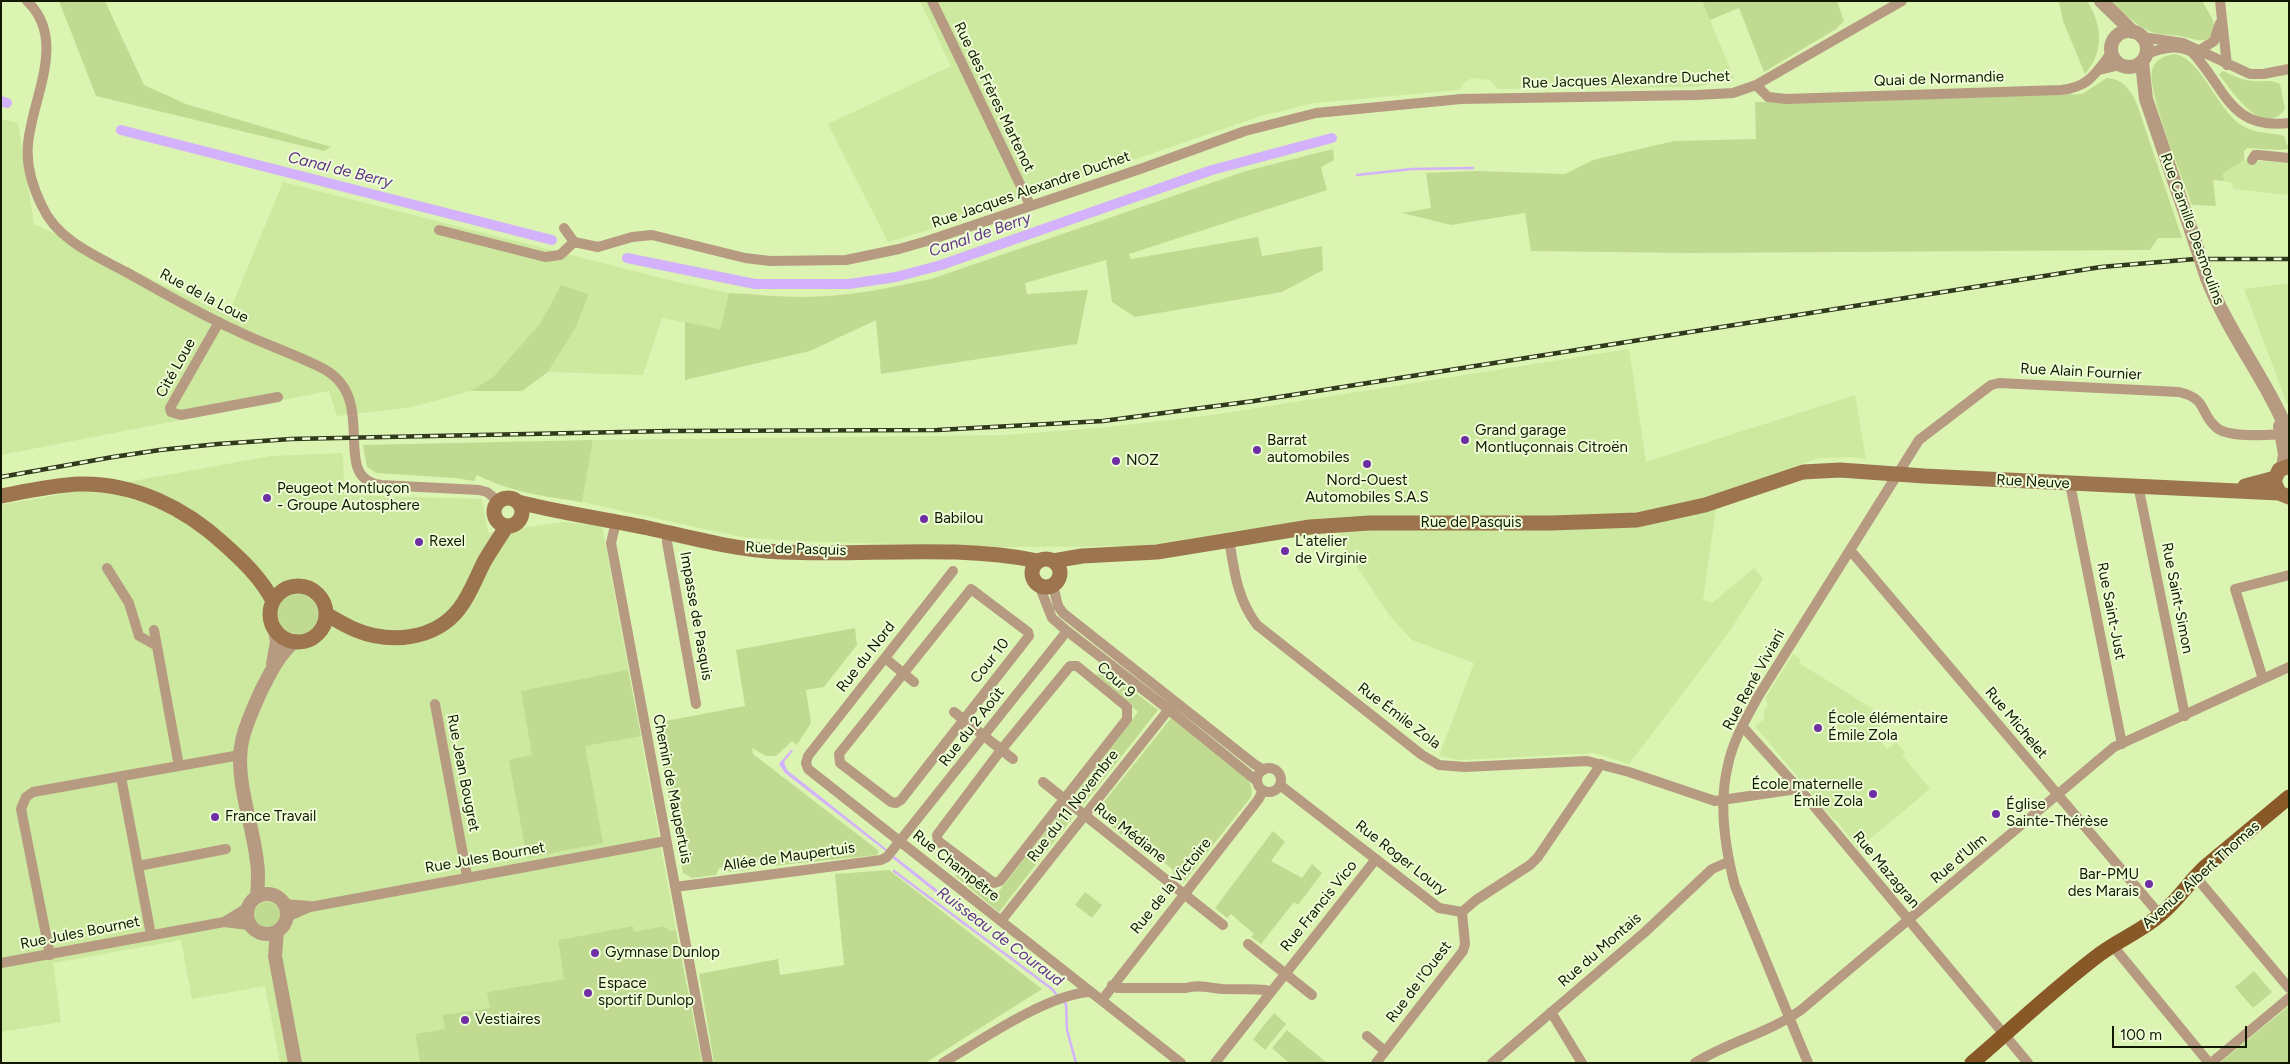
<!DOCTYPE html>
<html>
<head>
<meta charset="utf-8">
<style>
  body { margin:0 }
  #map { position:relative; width:2290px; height:1064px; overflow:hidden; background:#dbf4b1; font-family:Figtree,sans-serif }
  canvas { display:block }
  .frame { position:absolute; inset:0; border:2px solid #111902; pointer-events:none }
  .scale { position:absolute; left:2112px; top:1026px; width:135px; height:22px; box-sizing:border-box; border:2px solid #111902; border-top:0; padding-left:6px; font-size:15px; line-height:18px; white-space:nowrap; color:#111902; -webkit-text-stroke:4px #eefdd6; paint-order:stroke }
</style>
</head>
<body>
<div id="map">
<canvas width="2290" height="1064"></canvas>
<div class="frame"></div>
<div class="scale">100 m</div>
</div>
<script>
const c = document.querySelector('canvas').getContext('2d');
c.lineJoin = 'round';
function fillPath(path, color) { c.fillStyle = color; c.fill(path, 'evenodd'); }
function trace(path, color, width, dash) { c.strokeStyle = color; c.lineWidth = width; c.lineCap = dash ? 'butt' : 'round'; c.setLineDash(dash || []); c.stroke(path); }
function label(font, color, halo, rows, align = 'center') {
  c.font = font + ' Figtree,sans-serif'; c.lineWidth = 4; c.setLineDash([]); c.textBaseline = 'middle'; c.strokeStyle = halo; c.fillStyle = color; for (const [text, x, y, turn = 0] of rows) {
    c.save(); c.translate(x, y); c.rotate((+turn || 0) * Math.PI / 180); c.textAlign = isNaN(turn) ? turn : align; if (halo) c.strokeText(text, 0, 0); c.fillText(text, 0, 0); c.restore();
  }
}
fillPath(new Path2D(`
  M920,1H1702L1734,78L1697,87L1498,89L1490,80L1472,78L1465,82L1459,90L1314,103L1261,116L926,231L888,242L828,124L951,66Z
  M1,119L18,123L34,224L228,315L283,182L677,282L729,293L720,329L662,318L643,375L548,372L576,327L589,294L561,285L541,322L493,377L470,391L412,407L337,416L329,391L1,455Z
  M2244,160L2289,163V195L2233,189L2232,183L2224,181L2223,173Z
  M2289,283V409L2244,289Z
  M1629,349L1646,462L1855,395L1866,459L1849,457L1819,458L1718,493L1703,600L1712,603L1754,568L1763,579L1727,635L1629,764L1595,753L1461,760L1439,756L1474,663L1412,640L1389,615L1346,550L1334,519L1235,531L1146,546L1002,547L795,541L741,537L582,502L593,440L1007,435L1109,427L1212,415Z
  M343,453L344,495L482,499L488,533L563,522L602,526L676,930L670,931L663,926L634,932L633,926L558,940L564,979L488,992L490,1008L442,1015L445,1029L415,1035L420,1063H280L265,986L192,999L181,940L53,963L61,1022L1,1032V505L271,456Z
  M1793,654L1801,659L1799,663L1886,717L1878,729L1880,731L1875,735L1887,749L1896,742L1905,752L1902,755L1930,789L1858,849L1837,821H1835L1755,726L1764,719V710L1768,704L1765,699Z`), '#cde89f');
fillPath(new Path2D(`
  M59,1H105L144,85L186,104L331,147L324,151L96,96Z
  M1702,1H1837L1844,21L1836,29L1764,72L1739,8L1710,20Z
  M2059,1H2087C2103,25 2104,52 2085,74L2063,21Z
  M2110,1H2202L2213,20L2215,31C2205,45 2199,40 2185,37C2176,35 2167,35 2158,34C2141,30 2123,13 2110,1Z
  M2176,54C2205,63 2216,110 2243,126C2256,134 2271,132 2284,136L2287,145H2289L2288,149L2280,150L2247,148L2244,151V160L2223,173L2224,181L2213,180L2216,206L2192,205C2183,178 2147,93 2152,70C2155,59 2166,55 2176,54Z
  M2223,71C2233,76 2242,80 2253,81C2263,82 2271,79 2280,84L2285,109C2263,140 2231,90 2219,74Z
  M2107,78C2123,79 2131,90 2137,104L2182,238H2158L2150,250L1689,253L1531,251L1525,213L1451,225L1402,213L1431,208L1426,173L1476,171L1565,174L1593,160L1674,141L1756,139L1755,102L2082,94Z
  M1333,149L1334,160L1321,167L1327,190L1129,254L1131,259L1258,237L1262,256L1322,246L1323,270L1282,292L1135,317L1112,302L1106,260L1025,283L1027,294L1088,290L1077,344L881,374L876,320L810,351L685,380V322L720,329L729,293C753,294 778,297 802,297C846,297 889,288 931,279L1246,171Z
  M561,285L589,294L576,327L548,372L522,391H470L493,377L541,322Z
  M593,440L582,502C543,496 513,493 477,475L474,481L455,478L376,473L367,467L363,445Z
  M278 614a20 20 0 1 1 40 0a20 20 0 1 1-40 0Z
  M855,628L857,645L824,687L806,690L811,723L797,745L792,741L776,756H766L752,748L753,754L879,851L877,855L762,867L758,863L751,864L749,870L729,872L726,867L719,868L716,875L692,878L683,873L655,723L745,706L736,650Z
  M1102,667L1158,710L1083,805L1072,798L1138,712L1096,676Z
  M628,670L641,736L585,746L603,843L527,858L509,760L532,755L521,691Z
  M1171,718L1245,776C1251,784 1253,788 1251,797L1183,883L1174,876L1172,869L1156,856H1148L1095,813Z
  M1064,808L1074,816L999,912L955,876L962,867L996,895Z
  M1273,831L1285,842L1271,861L1302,878L1312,864L1322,873L1298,905L1294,902L1261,944L1251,937L1254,934L1231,914L1227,918L1215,908Z
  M889,870L1042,989L925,1063L714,1062L699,974L778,959L780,975L844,965L835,874Z
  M1085,892L1102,905L1092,918L1075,905Z
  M254 915a13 13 0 1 1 26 0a13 13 0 1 1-26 0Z
  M633,926L634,932L663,926L670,931L676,930L702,1063H420L415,1034L445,1029L442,1015L490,1008L487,992L564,979L558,940Z
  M2254,971L2272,992L2253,1008L2235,987Z
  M2289,1006V1063H2223L2222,1061Z
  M1274,1013L1286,1024L1265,1050L1253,1039Z
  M1287,1030L1327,1063H1289L1272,1048Z`), '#c0db91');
fillPath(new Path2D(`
  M791,750L793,751L784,762L787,770L889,851L888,853L785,773L779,764Z
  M893,855L976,920L974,923L891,857Z`), '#d3b2fb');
trace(new Path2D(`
  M1357,175L1412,169L1473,168
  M894,871L1052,989L1058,996
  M1064,1002L1066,1004L1067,1030L1076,1063`), '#d3b2fb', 2.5);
trace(new Path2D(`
  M1,101L7,103
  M121,130L552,240
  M627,258L755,284H849L896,277L941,265L1212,170L1332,138`), '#d3b2fb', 10);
trace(new Path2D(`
  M27,1C68,40 32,98 28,144C26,165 33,188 42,206C57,240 96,256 126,272C162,292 196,312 233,329C261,343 292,353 320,367C383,397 327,478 381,485L479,490L487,492L498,501
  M932,1L1030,205
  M2220,1L2227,65
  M2142,37L2183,43L2250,74H2263L2289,69
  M2200,50L2214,41L2220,23
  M2146,54C2163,48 2176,44 2192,52C2226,88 2229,130 2289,123
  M2099,70L2120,65
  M1756,85L1768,97L1786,99L2061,90C2089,87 2095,74 2111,53
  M2252,160L2255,155H2259L2289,158
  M564,228L574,242L598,247L632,237L652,235L745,258L770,261L846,260L899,249L927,241L1143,168L1245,131L1316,113L1461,99L1696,95L1733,93L1756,85L1902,1
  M439,230L545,257L560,255L574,242
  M219,322L170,408L171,412L181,415L278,397
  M2070,484L2122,744
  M2138,485L2185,716
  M616,522L611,543L708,1063
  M668,533L667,542L696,704
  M1229,539C1234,570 1237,599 1257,625L1422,755L1439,765L1465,767L1587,761L1629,772L1715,801L1797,789
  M1850,550L2160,915
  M107,568L129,603L139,636L157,646
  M953,571L808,756L806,763L808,769L1181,1063
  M1039,585L1052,618L1067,631L1168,709L1257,781
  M1053,585L1058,606L1063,613L1254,764L1264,770
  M971,589L1028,632L1029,636L901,800L896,803L891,802L840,763L839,754Z
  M154,630L179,766
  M885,658L914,682
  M1070,666H1077L1127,707V719L1000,881L994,883L938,841L937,835L1001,750Z
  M2263,679L2235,589L2289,575
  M435,704L467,876
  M954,712L1013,759
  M1742,726L1808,799L2028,1063
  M1257 780a12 12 0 1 1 24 0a12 12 0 1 1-24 0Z
  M121,777L151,935
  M1043,782L1223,925
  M1280,785L1439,908L1462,912L1476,900L1530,865L1538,857L1601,764
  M138,866L226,849
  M2195,876L2289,988
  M675,887L881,860L887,857L1067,631
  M284,904L309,906
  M287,917L310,907L666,841
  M1001,921L1173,704
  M224,922L247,908
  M1248,944L1312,995
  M2113,946L2209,1063
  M50,955L21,809L26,797L33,792L240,755
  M1,963L224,922L249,925
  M1112,985L1117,988H1186C1199,984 1209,988 1222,989C1236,989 1251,989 1266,990L1270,992
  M1102,1000L1258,800L1263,791
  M1551,1012L1582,1063
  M1367,1036L1385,1051
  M943,1063C981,1040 1048,994 1090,992
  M1215,1063L1376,859
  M1376,1063L1463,951L1465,944L1462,912
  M1492,1063L1645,932L1712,869L1728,862
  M1695,1063C1728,1042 1769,1033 1801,1010L2114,747L2289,667
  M1808,1063L1735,886C1725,848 1718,805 1728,765C1733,740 1747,717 1759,695L1919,440L1991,385L1999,383L2179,392C2209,399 2199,414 2217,428C2230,438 2266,435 2282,434
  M2211,1063L2289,998`), '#b69b82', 10);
trace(new Path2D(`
  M2101,1L2133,32
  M2111 49a18 18 0 1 1 36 0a18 18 0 1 1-36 0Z
  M2142,62L2146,99L2191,230
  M2207,278C2228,333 2267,380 2289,435
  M2280,426L2285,454L2283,468
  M273,664L277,642L275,629
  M247 914a20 20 0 1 1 40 0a20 20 0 1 1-40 0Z
  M257,896C258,884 259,873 257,862C253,824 234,778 242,741C246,723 254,707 261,691C270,673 279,654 295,641
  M277,931L275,956L295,1063`), '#b69b82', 14);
trace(new Path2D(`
  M2289,466L2279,470L2274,481L2279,493L2289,497
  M2245,486L2275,478
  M1,496C27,491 54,485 80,484C135,483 185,508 224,544C243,561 261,578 273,601
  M494 512a14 14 0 1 1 28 0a14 14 0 1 1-28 0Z
  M518,502C561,513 605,519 648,528C692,538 736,550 782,552C867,556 954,544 1038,561
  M1032 573a14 14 0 1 1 28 0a14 14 0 1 1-28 0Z
  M1053,561L1082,556L1157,552L1310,527L1369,523H1551L1637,520L1705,505L1803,472L1840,470L1924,476L2279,493
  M270 614a28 28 0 1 1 56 0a28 28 0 1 1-56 0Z
  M326,614C336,620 346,626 356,630C390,644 435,640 459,609C470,595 476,578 484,562C491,550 499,538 507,526`), '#9c754f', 15);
trace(new Path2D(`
  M1972,1063C2014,1027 2056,987 2100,954C2120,939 2142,931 2161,914C2178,900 2189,882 2205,867L2289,797`), '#885927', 15);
const rail = new Path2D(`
  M1,477L113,457L160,450L218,444L291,439L669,431L937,430L1103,421L1254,401L2101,267L2195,259H2289`);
trace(rail, '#2f391c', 4.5);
trace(rail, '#eefdd6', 2.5, [8]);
trace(new Path2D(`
  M2191,230L2207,278`), '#b69b82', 14);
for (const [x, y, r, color] of [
  [1465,440,5,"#6e2fa4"],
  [1257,450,5,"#6e2fa4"],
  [1116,461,5,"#6e2fa4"],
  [1367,464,5,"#6e2fa4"],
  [267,498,5,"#6e2fa4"],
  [924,519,5,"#6e2fa4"],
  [419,542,5,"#6e2fa4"],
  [1285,551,5,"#6e2fa4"],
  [1818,728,5,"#6e2fa4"],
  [1873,794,5,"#6e2fa4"],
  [1996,814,5,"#6e2fa4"],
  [215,817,5,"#6e2fa4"],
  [2149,884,5,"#6e2fa4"],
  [595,953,5,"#6e2fa4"],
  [588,993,5,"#6e2fa4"],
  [465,1020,5,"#6e2fa4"]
]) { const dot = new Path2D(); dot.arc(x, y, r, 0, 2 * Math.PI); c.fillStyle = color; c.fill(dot); trace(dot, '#eefdd6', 2); }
label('15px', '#111902', '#eefdd6', [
  ["Quai de Normandie",1939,79,-2],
  ["Rue Jacques Alexandre Duchet",1626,80,-2],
  ["Rue des Frères Martenot",994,97,64],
  ["Rue Jacques Alexandre Duchet",1031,190,-19],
  ["Rue Camille Desmoulins",2192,229,70],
  ["Rue de la Loue",204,296,28],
  ["Cité Loue",176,368,-61],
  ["Rue Alain Fournier",2081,372,3],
  ["Rue Neuve",2033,482,3],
  ["Rue de Pasquis",1471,523],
  ["Rue de Pasquis",796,549,2],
  ["Rue Saint-Simon",2177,598,79],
  ["Rue Saint-Just",2111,611,79],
  ["Impasse de Pasquis",696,616,80],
  ["Rue du Nord",866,657,-52],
  ["Cour 10",990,661,-52],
  ["Cour 9",1116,680,42],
  ["Rue René Viviani",1754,680,-61],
  ["Rue Émile Zola",1399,716,37],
  ["Rue Michelet",2016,723,50],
  ["Rue du 2 Août",972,727,-52],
  ["Rue Jean Bougret",463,773,79],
  ["Chemin de Maupertuis",672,789,79],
  ["Rue du 11 Novembre",1073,806,-52],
  ["Rue Médiane",1130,833,38],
  ["Allée de Maupertuis",789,857,-8],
  ["Rue Jules Bournet",485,858,-10],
  ["Rue Roger Loury",1401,858,38],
  ["Rue d'Ulm",1959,859,-40],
  ["Rue Champêtre",956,866,38],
  ["Rue Mazagran",1886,870,50],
  ["Avenue Albert Thomas",2201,875,-42],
  ["Rue de la Victoire",1171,886,-51],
  ["Rue Francis Vico",1319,906,-51],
  ["Rue Jules Bournet",80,933,-11],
  ["Rue du Montais",1600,950,-41],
  ["Rue de l'Ouest",1419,982,-53]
]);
label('15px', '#111902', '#eefdd6', [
  ["Grand garage",1475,431],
  ["Montluçonnais Citroën",1475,448],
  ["Barrat",1267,441],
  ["automobiles",1267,458],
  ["NOZ",1126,461],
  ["Nord-Ouest",1367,481,"center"],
  ["Automobiles S.A.S",1367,498,"center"],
  ["Peugeot Montluçon",277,489],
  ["- Groupe Autosphere",277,506],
  ["Babilou",934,519],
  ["Rexel",429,542],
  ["L'atelier",1295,542],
  ["de Virginie",1295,559],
  ["École élémentaire",1828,719],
  ["Émile Zola",1828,736],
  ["École maternelle",1863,785,"right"],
  ["Émile Zola",1863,802,"right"],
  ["Église",2006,805],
  ["Sainte-Thérèse",2006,822],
  ["France Travail",225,817],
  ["Bar-PMU",2139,875,"right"],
  ["des Marais",2139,892,"right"],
  ["Gymnase Dunlop",605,953],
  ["Espace",598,984],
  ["sportif Dunlop",598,1001],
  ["Vestiaires",475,1020]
], 'left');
label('italic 16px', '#5f3487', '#eefdd6', [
  ["Canal de Berry",340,170,14],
  ["Canal de Berry",980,235,-19],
  ["Ruisseau de Couraud",1000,937,37]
]);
</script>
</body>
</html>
